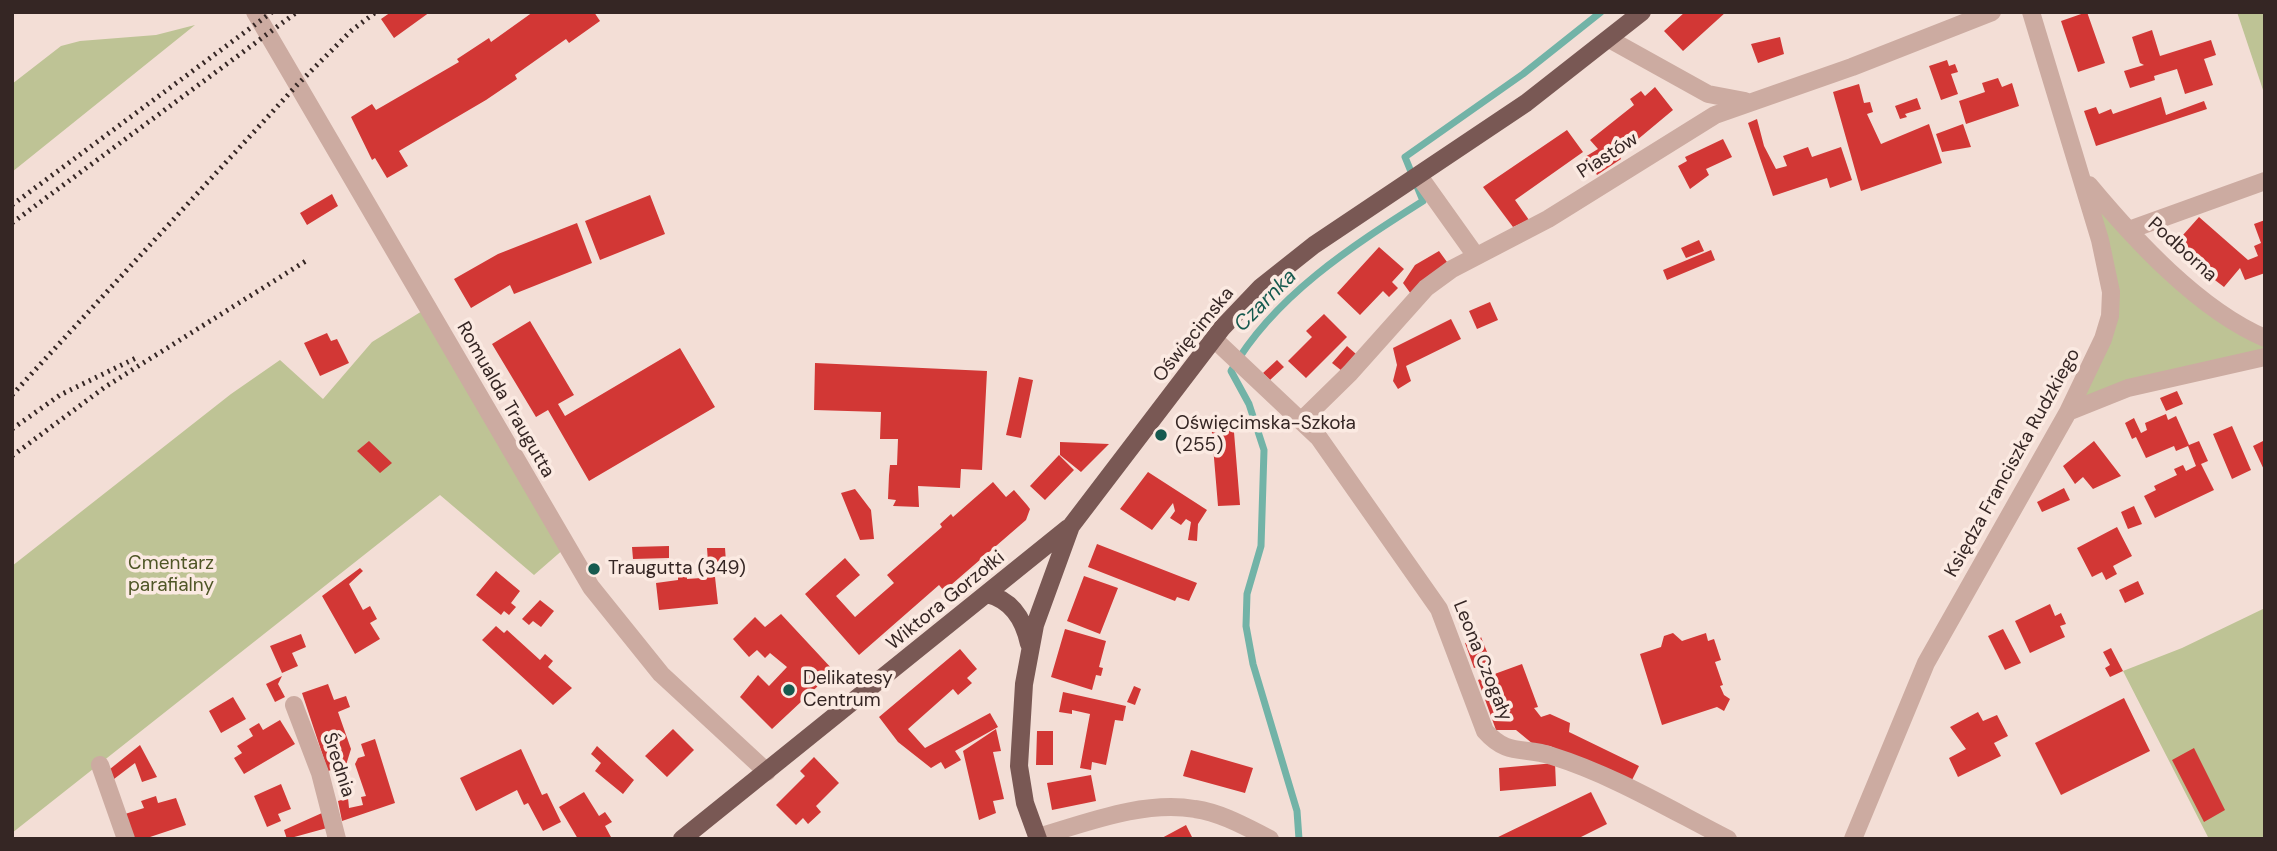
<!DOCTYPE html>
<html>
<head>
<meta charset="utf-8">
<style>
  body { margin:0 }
  #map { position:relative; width:2277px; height:851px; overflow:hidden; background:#f3ded6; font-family:"DM Sans",sans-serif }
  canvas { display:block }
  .frame { position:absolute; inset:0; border:14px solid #352624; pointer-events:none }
</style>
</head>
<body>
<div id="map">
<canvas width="2277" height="851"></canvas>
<div class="frame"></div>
</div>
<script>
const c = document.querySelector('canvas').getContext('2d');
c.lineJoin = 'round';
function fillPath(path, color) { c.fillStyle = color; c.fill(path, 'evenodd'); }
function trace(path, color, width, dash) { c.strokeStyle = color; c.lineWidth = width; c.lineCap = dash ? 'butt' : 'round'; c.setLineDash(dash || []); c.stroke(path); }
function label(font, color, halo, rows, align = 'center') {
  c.font = font + ' "DM Sans",sans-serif'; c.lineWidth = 7; c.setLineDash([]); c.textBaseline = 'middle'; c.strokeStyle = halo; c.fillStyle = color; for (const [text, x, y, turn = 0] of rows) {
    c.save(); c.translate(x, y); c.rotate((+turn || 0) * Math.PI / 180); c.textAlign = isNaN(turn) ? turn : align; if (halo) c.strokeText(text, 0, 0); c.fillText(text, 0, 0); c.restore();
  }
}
fillPath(new Path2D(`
  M2237,12H2265L2263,90Z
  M195,25L12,172V84L61,46L80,41L156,35Z
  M2083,178L2165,266L2265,338V357L2068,412L2110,316Z
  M427,308L565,548L534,575L440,495L12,833V566L231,394L280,360L323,399L372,342Z
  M2265,608V839H2209L2123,671L2182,648Z`), '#bec395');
trace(new Path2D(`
  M1299,839L1297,811L1253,664L1246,626L1247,594L1261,546L1264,450L1249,404L1231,371C1274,296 1352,246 1423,201L1405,157L1523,74L1601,12`), '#72b3a7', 7);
fillPath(new Path2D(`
  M391,12H430L394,38L381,19Z
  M533,12H594L600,21L569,43L566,39L515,75L517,79L486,100L399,151L408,166L387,178L375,158L372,160L351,117L372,104L376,110L383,106L459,62L457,59L489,38L491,42Z
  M1685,12H1726L1683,51L1664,31Z
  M2087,12L2105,63L2078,72L2061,21Z
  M2152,30L2160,56L2211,40L2216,55L2204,59L2213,85L2185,94L2177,69L2154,76L2155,80L2130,88L2124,71L2144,65L2140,63L2132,37Z
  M1780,37L1784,54L1758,63L1751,44Z
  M1947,60L1949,66L1955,64L1958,72L1951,74L1958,94L1941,100L1929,66Z
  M1998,78L2002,87L2012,83L2019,106L1966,124L1959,101L1985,92L1982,83Z
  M1859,84L1864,103L1870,102L1873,112L1867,114L1881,144L1929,124L1942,163L1861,191L1833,92Z
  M1655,87L1673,110L1619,155L1621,159L1597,175L1585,157L1598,149L1590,140L1634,105L1630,99L1641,91L1645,96Z
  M2161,97L2166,115L2204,101L2207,109L2096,146L2084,111L2096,107L2099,114L2111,109L2113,114Z
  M1917,98L1921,109L1905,114L1907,117L1900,119L1895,106Z
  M1757,119L1764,146L1776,169L1787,166L1783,156L1808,147L1812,157L1841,147L1852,180L1830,188L1827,178L1773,196L1748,123Z
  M1963,124L1971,147L1942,152L1936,134Z
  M1567,130L1583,152L1515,200L1529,220L1513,227L1483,187Z
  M1723,139L1732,157L1706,169L1709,175L1690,189L1678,166L1687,161L1685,157Z
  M332,194L338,206L307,225L300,213Z
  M650,195L665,234L600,260L585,221Z
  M2199,217L2248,260L2258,256L2254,246L2261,243L2254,224L2265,220V273L2245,280L2240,268L2224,287L2207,274L2175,244Z
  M577,223L592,263L514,294L510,285L471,308L454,279L498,254Z
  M1699,240L1704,251L1686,258L1681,248Z
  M1379,247L1404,269L1392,282L1398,288L1389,297L1383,291L1360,315L1337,293Z
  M1711,250L1715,260L1667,280L1663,270Z
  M1439,251L1447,262L1411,294L1403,283L1415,265Z
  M1490,302L1498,320L1477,329L1469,311Z
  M1324,314L1347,337L1306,378L1288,361L1312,337L1306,331Z
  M1451,319L1461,339L1406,366L1411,381L1398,389L1393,381L1397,365L1393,348Z
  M530,321L574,395L558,404L565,416L680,348L715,407L589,481L548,410L536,417L492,344Z
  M327,333L331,341L337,339L349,363L320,376L304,343Z
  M1347,346L1356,354L1342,371L1332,363Z
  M1277,360L1284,367L1270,380L1263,373Z
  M815,363L987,371L982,470L961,469L960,488L918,486L919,507L893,506L896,500L888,499L889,475L890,465H897L898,439H880L881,412L814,410Z
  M1019,377L1033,380L1021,438L1006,435Z
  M2177,391L2183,404L2166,411L2160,398Z
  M2166,414L2168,420L2176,416L2189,445L2199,441L2208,461L2201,464L2214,490L2155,518L2144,496L2156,490L2154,486L2177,475L2174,469L2183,465L2186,471L2196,466L2188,446L2176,451L2174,446L2146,458L2136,437L2132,439L2125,423L2134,418L2141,433L2147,430L2145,423Z
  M1233,420L1240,505L1218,506L1211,422Z
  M2232,426L2251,470L2232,479L2213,434Z
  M2265,440V472L2253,446Z
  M369,441L392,463L380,473L357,451Z
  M2094,441L2121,476L2093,489L2083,477L2075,484L2063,466Z
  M1060,442L1109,444L1081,472L1060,455Z
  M1059,455L1074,470L1045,500L1030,486Z
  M1148,472L1207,510L1198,524L1197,541L1188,540L1191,522L1186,519L1181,525L1170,518L1175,511L1173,503L1152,530L1120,509Z
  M993,482L1006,497L1014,490L1027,505L1030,509L1026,520L944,591L939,585L859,655L805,594L845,558L860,575L836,596L855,617L894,583L887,575L942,527L940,524L951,514L953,517Z
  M2064,488L2070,500L2042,512L2037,502Z
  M855,489L871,510L874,539L860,540L841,493Z
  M2134,506L2142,524L2128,529L2121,512Z
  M2117,527L2132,556L2113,566L2117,574L2106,580L2102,572L2092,577L2077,548Z
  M1097,544L1197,583L1189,601L1177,597L1175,601L1088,567Z
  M669,546V558L633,559L632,547Z
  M707,548H725L726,562H708Z
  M360,568L363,571L349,584L363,610L370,606L377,619L370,623L380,639L355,654L322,596Z
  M496,571L520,591L511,603L516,607L509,615L504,611L501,615L476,595Z
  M687,572V579L715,577L718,604L659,610L656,583L678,580V573Z
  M1084,576L1118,588L1100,634L1067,621Z
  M2138,581L2144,594L2125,603L2119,590Z
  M540,600L554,611L541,627L533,621L529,625L522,619Z
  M2050,604L2055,616L2061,613L2066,624L2060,626L2065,637L2030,653L2015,621Z
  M781,614L834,671L772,729L740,697L758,675L769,686L787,667L770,653L765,658L757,650L749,657L733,639L755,617L765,627Z
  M496,626L504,633L507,630L540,660L545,654L553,661L548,667L572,688L553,705L482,640Z
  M1065,629L1106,641L1099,667L1103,668L1101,676L1096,675L1092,690L1051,677Z
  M2003,629L2021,663L2005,670L1988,636Z
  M1673,633L1682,641L1706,633L1708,641L1714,639L1721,660L1715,662L1723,685L1720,686L1724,695L1730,699L1724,711L1717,707L1662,725L1640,654L1661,647L1664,636Z
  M301,634L306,647L292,653L298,666L282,673L270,646Z
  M1481,637L1491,662L1474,668L1465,643Z
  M2111,648L2123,671L2110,677L2105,668L2110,665L2103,652Z
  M960,649L977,669L967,678L972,683L958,695L953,689L908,729L925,748L990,713L998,727L955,751L961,760L945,769L941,762L931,768L898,742L879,717Z
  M1522,664L1538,707L1534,708L1541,717L1550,714L1570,723L1569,732L1639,766L1630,784L1550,746L1533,744L1516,730H1496L1478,680Z
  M282,676L278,684L285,697L275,702L266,684Z
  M328,684L334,700L346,696L350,707L338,712L351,749L346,765L328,771L302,693Z
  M1134,686L1141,689L1135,705L1127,702Z
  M1063,692L1126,706L1123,721L1115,720L1106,765L1092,762L1091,770L1080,768L1090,714L1072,710V714L1059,712Z
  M233,697L246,719L221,733L209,711Z
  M2124,698L2150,751L2061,795L2035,743Z
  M1978,712L1983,721L1997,715L2008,736L1994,743L2001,756L1958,777L1949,758L1966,749L1950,727Z
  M280,720L295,744L244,774L234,758L242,753L237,746L253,736L249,729L259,723L263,730Z
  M673,729L694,750L667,777L645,756Z
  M996,729L1001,751L993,752L1004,799L993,801L996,813L979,820L963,751Z
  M1037,731H1053V765H1036Z
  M375,739L395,803L342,821L338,801L348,798L349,808L363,805L361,797L366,796L355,764L358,758L365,756L361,744Z
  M140,745L157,777L142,782L135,763L114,779L110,769Z
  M597,746L634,780L623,794L595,771L601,763L591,754Z
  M2194,748L2225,810L2204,822L2172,760Z
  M521,749L542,795L547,793L561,822L543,831L528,803L524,805L517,790L476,811L460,778Z
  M1191,750L1253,768L1245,793L1183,776Z
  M814,757L839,783L816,806L821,812L808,824L803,818L796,825L776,805L805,776L800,771Z
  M1555,763L1556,786L1500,791L1499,768Z
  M1091,775L1096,801L1052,810L1047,783Z
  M281,784L291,809L278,814L281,821L267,827L254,796Z
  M584,792L599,816L605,812L612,822L605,826L612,839H578L559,807Z
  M1591,792L1607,824L1577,839H1494Z
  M156,796L158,803L176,798L186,825L144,839H133L125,814L144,808L141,801Z
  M322,813L327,828L287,839L284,830Z
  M1186,825L1193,839H1160Z`), '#d23735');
trace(new Path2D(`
  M255,12L591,587L661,674L767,772
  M1609,39L1708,94L1745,101
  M1419,176L1476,256
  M2089,185C2134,239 2199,310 2265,338
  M2129,230L2265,181
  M1214,339L1319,438L1439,609L1485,731C1508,757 1523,746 1552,756C1613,775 1671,810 1728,839
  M2068,412L2128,388L2265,357
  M1301,421L1350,373L1426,288L1452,269L1548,219L1715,115L1852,67L1992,12
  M294,705L320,773L337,839
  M100,765L126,839
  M1038,837C1086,823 1144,800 1195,809C1222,813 1246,827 1270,839
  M1853,839L1926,663L2068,412L2103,339L2110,316L2111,292L2100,240L2031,12`), '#ccaba1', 18);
trace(new Path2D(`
  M987,594C1012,600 1024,620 1029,644
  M682,839L1068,528
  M1038,839L1025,803L1019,766L1024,684L1035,625L1071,526L1222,328L1261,287L1314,245L1526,103L1642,12`), '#795854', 18);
trace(new Path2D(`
  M12,205L272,12
  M12,223L297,12
  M12,395L297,85L351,31L376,12
  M12,429L60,395L136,358
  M12,456L105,387L309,259`), '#352624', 5, [2, 5]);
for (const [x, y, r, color] of [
  [1161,435,7,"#165a4f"],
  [594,569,7,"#165a4f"],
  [789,690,7,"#165a4f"]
]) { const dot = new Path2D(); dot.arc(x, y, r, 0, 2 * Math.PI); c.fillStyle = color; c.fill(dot); trace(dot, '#fbeae2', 2.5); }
label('19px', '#352624', '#fbeae2', [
  ["Piastów",1608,156,-33],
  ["Podborna",2182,250,42],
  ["Oświęcimska",1194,335,-51],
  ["Romualda Traugutta",505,400,60],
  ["Księdza Franciszka Rudzkiego",2013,463,-61],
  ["Wiktora Gorzołki",946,601,-39],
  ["Leona Czogały",1482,661,68],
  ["Średnia",338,765,72]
]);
label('19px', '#352624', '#fbeae2', [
  ["Oświęcimska-Szkoła",1175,424],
  ["(255)",1175,446],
  ["Traugutta (349)",608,569],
  ["Delikatesy",803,679],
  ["Centrum",803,701]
], 'left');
label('19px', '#4f5626', '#fbeae2', [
  ["Cmentarz",171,564],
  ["parafialny",171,586]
]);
label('italic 21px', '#165a4f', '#fbeae2', [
  ["Czarnka",1266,301,-45]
]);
</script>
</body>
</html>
